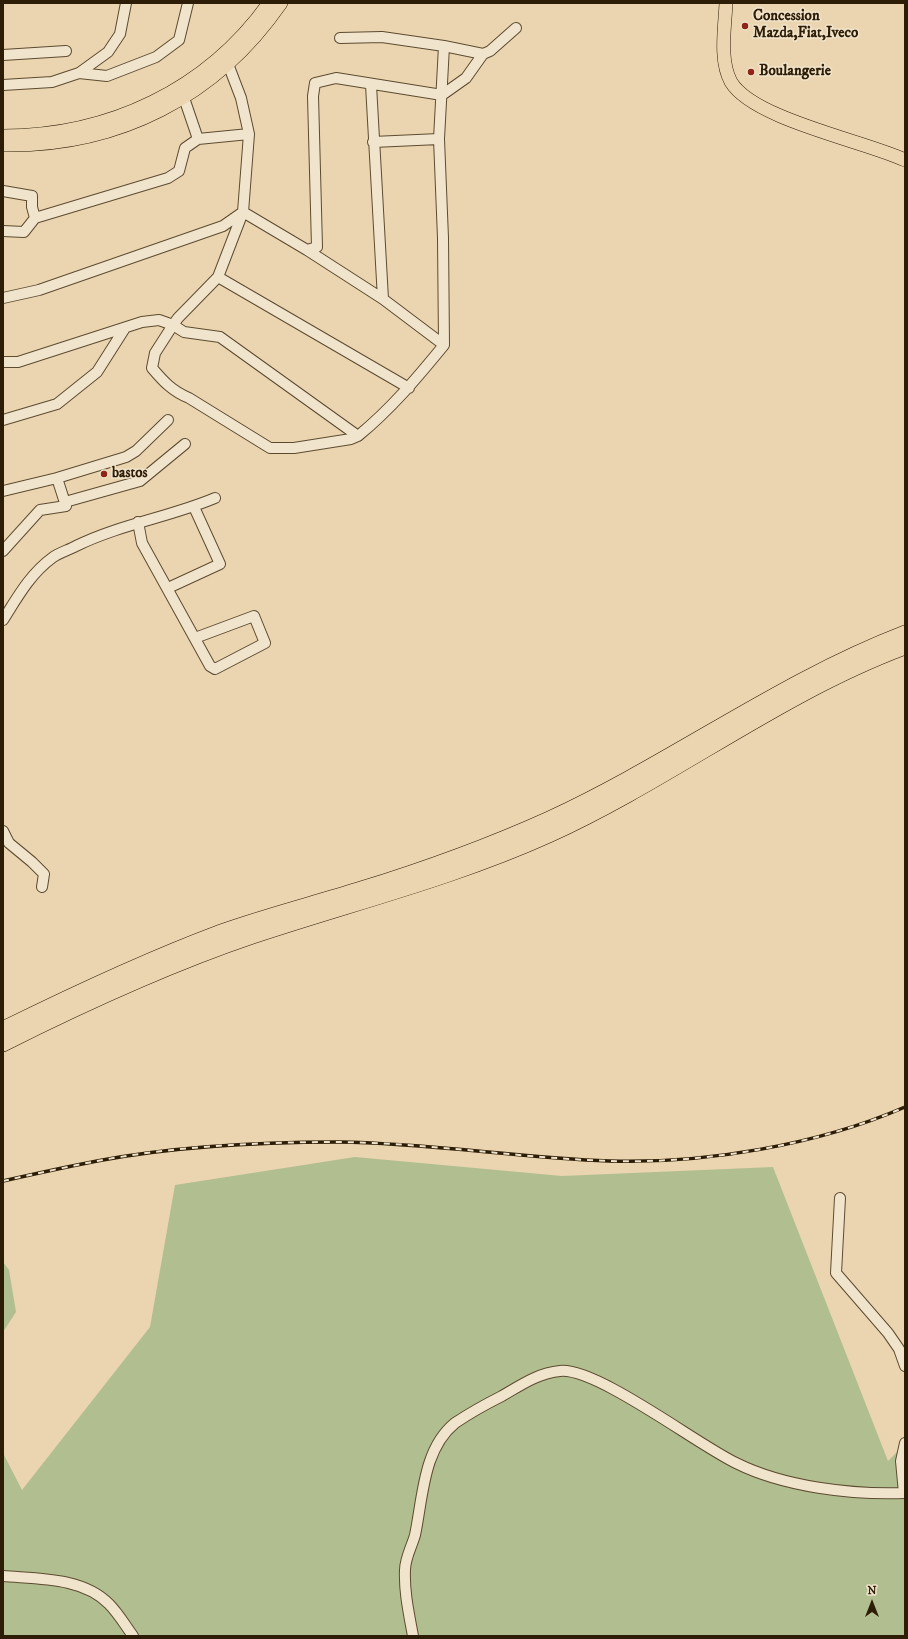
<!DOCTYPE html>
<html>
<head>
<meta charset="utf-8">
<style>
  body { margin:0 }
  #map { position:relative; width:908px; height:1639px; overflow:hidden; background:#ead5b0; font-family:"IM FELL DW Pica",serif }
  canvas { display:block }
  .frame { position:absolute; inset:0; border:4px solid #2e1d06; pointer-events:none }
  .north { position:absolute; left:852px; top:1583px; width:40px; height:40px; -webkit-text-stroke:3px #f1e4cc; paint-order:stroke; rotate:0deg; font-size:11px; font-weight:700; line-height:16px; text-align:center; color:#2e1d06 }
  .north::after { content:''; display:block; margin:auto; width:14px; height:18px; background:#2e1d06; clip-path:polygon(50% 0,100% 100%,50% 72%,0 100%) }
</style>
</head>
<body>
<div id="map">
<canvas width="908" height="1639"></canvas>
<div class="frame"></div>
<div class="north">N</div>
</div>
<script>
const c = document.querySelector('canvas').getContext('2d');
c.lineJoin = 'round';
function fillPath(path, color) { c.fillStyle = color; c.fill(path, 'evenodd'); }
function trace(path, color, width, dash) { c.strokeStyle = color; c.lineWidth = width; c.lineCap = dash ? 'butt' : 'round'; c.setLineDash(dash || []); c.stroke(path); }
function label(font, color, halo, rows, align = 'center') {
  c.font = font + ' "IM FELL DW Pica",serif'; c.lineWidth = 3; c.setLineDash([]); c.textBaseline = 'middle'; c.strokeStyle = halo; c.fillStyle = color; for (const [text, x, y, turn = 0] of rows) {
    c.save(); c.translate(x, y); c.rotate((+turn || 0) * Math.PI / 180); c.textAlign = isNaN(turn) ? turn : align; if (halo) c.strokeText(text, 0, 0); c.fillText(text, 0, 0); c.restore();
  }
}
fillPath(new Path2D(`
  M355,1157L562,1176L773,1167L888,1461L905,1444V1636H3V1453L22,1490L150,1327L175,1185Z
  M3,1262L9,1270L16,1312L3,1332Z`), '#b1be90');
const minor = new Path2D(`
  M340,38L382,37L444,46
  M483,54L490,51L516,28
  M3,55L66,51
  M79,73L107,76L156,57L179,40L188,3
  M3,85L52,82L79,73L108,52L120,34L126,3
  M371,85L383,299
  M184,98L198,139
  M373,142L439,139
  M3,191L32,196V207L35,218L24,232L3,231
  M35,218L168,178L179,171L185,148L198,139L249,134
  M218,277L409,388
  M3,298L39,290L223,226L243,212L249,134L241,98L228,64
  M3,362H18L142,322L159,320L173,325L155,353L152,368C163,381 172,391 189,398L270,448H294L351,439L358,436L220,337L184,332L173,325L178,318L218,277L243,212L307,250L317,247L313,96L315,83L336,78L442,95L466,78L483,54L444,46L439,139L443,238L444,345L383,299L307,250
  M3,420L57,404L97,372L125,328
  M358,436C391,409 417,378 444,345
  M57,478L126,457L136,451L168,420
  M3,491L57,478L66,506L40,510L3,551
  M65,502L140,481L185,444
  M138,522L142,543L210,666L215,669L265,643L254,616L195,638
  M168,588L220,564L194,507
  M3,620C17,598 30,574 52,558C58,553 69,550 76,546C121,524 170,517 215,498
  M3,831L9,843L32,862L44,874L42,887
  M840,1198L836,1273L888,1333L899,1349L905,1366
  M904,1493L901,1461L905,1443
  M3,1576C37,1579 83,1577 109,1604C118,1613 125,1625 133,1636
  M413,1636C409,1614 404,1592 405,1570C405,1558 412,1546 415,1535C423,1497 423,1449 455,1423C470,1413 486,1404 502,1396C521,1385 538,1373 560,1371C596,1367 698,1445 736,1463C784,1487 852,1495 905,1493`);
const major = new Path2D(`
  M726,3C725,27 719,60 731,82C753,119 864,141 905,160
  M3,136C109,136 207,90 269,3
  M3,145C118,147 216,97 281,3`);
const highway = new Path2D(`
  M3,1029C74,994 146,960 221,932C266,916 313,904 358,890C423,870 487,847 549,819C671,763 780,681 905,633
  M3,1044C85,1003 167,965 253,936C352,903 454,878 549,835C672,779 779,694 905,647`);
trace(minor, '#5d4b30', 12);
trace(major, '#2e1d06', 14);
trace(highway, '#2e1d06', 16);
trace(minor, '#f1e4cc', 10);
trace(major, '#ead5b0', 13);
trace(highway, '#ead5b0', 15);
const rail = new Path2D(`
  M3,1181C34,1174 66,1167 97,1161C176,1146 259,1142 339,1142C430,1143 519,1158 609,1161C704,1164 818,1145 905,1107`);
trace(rail, '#2e1d06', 3.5);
trace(rail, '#f1e4cc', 2, [6]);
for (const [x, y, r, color] of [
  [745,26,4,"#8f2418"],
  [751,72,4,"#8f2418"],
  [104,474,4,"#8f2418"]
]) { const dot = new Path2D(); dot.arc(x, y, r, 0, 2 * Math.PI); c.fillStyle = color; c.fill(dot); trace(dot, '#f1e4cc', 1.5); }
label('bold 15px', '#2e1d06', '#f1e4cc', [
  ["Concession",753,17],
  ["Mazda,Fiat,Iveco",753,34],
  ["Boulangerie",759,72],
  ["bastos",112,474]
], 'left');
</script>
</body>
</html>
